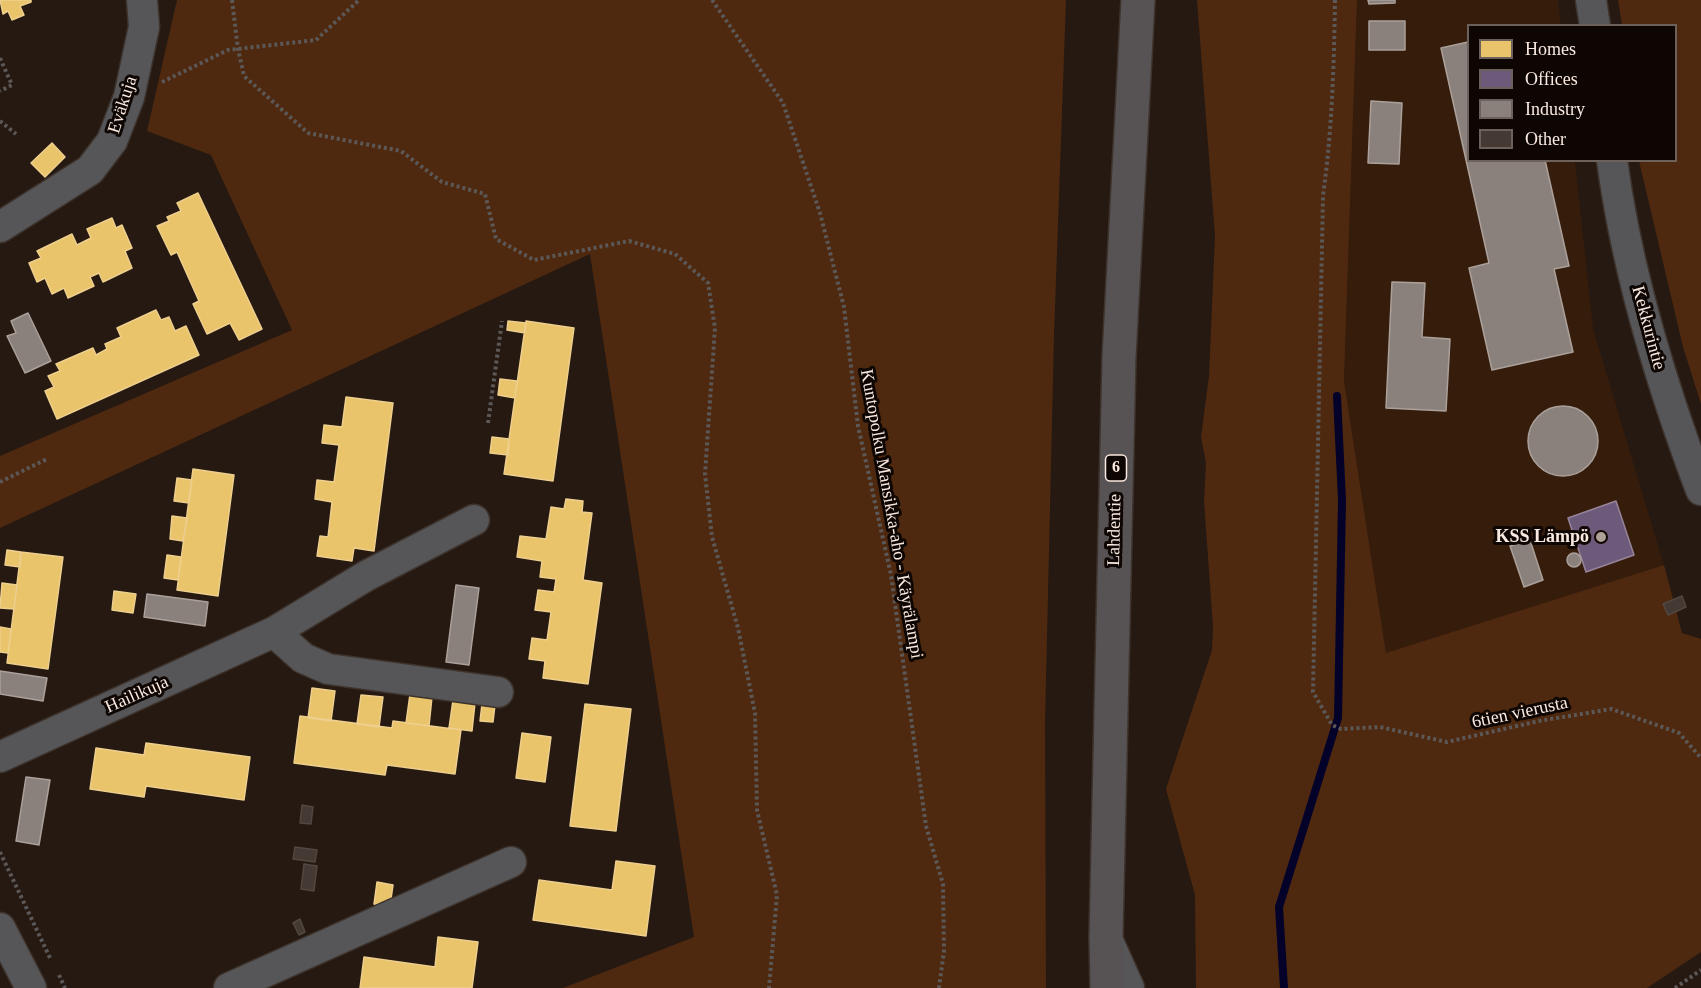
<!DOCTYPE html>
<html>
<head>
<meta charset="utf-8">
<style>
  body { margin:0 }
  #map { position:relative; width:1701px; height:988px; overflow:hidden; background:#251912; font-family:"Times New Roman",serif }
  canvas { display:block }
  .legend { position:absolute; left:1467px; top:24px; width:210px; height:138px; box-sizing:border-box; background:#0e0602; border:2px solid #6c615b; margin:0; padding:8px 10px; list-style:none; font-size:18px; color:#f9e9e0 }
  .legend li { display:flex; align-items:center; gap:12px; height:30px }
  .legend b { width:30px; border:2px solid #6c615b }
</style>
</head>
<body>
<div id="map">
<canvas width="1701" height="988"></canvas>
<ul class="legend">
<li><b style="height:16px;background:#e9c46a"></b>Homes</li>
<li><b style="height:16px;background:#6d597a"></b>Offices</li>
<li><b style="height:16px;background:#8a817c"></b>Industry</li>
<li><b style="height:16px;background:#443a33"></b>Other</li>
</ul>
</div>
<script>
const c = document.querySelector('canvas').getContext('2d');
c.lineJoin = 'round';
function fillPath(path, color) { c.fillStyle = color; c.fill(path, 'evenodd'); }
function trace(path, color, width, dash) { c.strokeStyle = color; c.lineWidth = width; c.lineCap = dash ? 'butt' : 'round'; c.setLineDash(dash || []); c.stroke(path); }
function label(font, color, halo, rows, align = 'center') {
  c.font = font + ' "Times New Roman",serif'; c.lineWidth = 6; c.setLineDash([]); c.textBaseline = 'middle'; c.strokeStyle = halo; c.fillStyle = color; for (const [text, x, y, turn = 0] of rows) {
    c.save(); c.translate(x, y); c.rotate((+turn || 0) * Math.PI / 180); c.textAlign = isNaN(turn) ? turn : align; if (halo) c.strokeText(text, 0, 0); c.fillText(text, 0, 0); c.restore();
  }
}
fillPath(new Path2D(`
  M1357,0H1558L1561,25L1468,26V160L1575,161L1593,328L1664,565L1386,654L1344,381Z`), '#351c0b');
fillPath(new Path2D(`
  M177,0H1066L1054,335L1045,723L1046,988H563L694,937L590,254L0,528V456L292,330L211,155L147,131Z
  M1197,0H1357L1344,381L1386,653L1664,565L1682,633L1701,639V952L1647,988H1196L1195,895L1166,789L1212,650L1213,627L1204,501L1206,463L1201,437L1209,376L1215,236Z
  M1618,0H1701V404L1683,347L1639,161L1676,160V26L1622,25Z`), '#4e290f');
const homes = new Path2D(`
  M0,0H31V2L20,6L24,15L12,20L8,11L3,14Z
  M52,143L65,157L45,177L31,163Z
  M198,193L262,329L239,340L230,323L207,334L193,304L199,301L177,252L171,255L157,226L169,221L167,217L181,211L177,203Z
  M112,218L116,228L122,225L132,248L125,251L132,268L103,282L99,273L90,277L94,286L68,298L64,288L52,294L45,278L37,282L29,263L41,258L37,251L72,234L77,245L91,238L87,229Z
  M156,310L161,320L169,317L175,331L186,326L199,355L57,419L45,391L54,387L48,376L60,371L56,364L93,348L96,355L107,349L105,344L121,337L117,328Z
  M508,321L526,323L525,333L507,330Z
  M526,321L574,328L553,481L504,474Z
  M500,379L517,381L515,398L498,395Z
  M346,397L393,403L374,551L354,548L352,561L317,556L320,536L328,537L332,502L315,499L317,480L334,482L339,445L322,443L324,425L342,427Z
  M492,437L509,439L508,455L490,453Z
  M193,469L234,475L218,596L177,590Z
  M177,478L192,480L189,503L174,501Z
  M566,499L583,501L582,512L592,513L583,580L602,583L588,684L543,678L545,661L529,659L532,638L547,640L551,612L535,610L538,590L554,592L556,579L540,577L542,561L517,557L520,536L546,539L551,507L564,509Z
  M172,516L187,518L183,541L170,539Z
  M7,550L21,552L20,567L5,565Z
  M21,552L63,557L48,669L7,663Z
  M167,555L181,557L178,580L164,578Z
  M2,583L17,585L14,609L0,608Z
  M114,591L136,594L133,613L112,610Z
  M0,627L11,629L8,653L0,652Z
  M312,688L335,691L331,721L308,718Z
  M410,694L432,697L429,726L406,723Z
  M361,695L383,697L379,727L357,724Z
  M453,700L475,703L472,731L449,728Z
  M482,704L495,705L493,722L480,721Z
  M585,704L631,709L616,831L570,826Z
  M300,716L392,728L393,721L461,730L455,774L387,765L385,775L294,763Z
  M522,733L551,737L545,782L516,778Z
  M146,743L250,757L244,800L146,786L144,797L90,789L96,748L144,755Z
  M616,861L655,866L646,936L533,920L539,880L612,890Z
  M377,882L393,885L390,906L374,904Z
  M438,937L478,942L472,988H360L364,957L435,967Z`);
fillPath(homes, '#e9c46a');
trace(homes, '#eecf8d', 1.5);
const offices = new Path2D(`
  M1616,501L1634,555L1586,572L1568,518Z`);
fillPath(offices, '#6d597a');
trace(offices, '#978499', 1.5);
const industry = new Path2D(`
  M1368,0H1395V3L1369,4Z
  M1369,21H1405V50H1369Z
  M1468,42V160H1545L1569,266L1554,269L1573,352L1492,370L1469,268L1489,263L1441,48Z
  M1371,101L1402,103L1399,164L1368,163Z
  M1392,282L1425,283L1422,337L1450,339L1446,411L1386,408Z
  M28,313L51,361L25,373L7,336L16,333L11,321Z
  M1528 441a35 35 0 1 1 70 0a35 35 0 1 1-70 0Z
  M1530,540L1543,580L1524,587L1510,546Z
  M1567 560a7 7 0 1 1 14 0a7 7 0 1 1-14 0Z
  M456,585L479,588L469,665L446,662Z
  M147,594L208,602L205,626L144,617Z
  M0,671L47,678L43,701L0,694Z
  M26,777L50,780L39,845L16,841Z`);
fillPath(industry, '#8a817c');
trace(industry, '#aba09a', 1.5);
trace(new Path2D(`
  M1284,988L1279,907L1338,718L1342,500L1337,396`), '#05022a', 8);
const building = new Path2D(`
  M1682,596L1686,607L1668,615L1663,604Z
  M302,805L313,807L311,824L300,823Z
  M295,847L317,850L315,862L293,859Z
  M304,864L317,866L314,891L301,889Z
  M300,919L305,932L299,935L293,923Z`);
fillPath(building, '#443a33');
trace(building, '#524741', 1.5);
const minor = new Path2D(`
  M1591,0L1595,26
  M1612,160C1627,273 1661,384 1701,490
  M0,227L90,170L112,141L129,97L144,27L142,0
  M274,632L303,658L328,669L498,692
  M0,757L274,632L366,576L474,520
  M0,928L31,988
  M1107,939L1129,988
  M229,988L511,862`);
const highway = new Path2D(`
  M1107,988L1106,936L1119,357L1138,0`);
trace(minor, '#3d332c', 33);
trace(highway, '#3d332c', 36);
trace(new Path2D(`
  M232,0L238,49L244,76L308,133L401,151L442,182L485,194L496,239L534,260L629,241L675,254L708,283L715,328L705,474L712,537L738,628L755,713L757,810L777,895L769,988
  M712,0L783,103L820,213L844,307L858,426L891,575L926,826L943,884L944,951L939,988
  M1335,0C1334,66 1332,131 1323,196L1313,692L1332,725L1341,729L1380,727L1447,742L1539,721L1611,709L1679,733L1701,758
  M0,58L12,85L0,91
  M162,82L228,50L316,40L359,0
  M0,121L16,134
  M488,423L502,321
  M0,482L47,459
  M0,852L50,958
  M59,975L65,988
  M1675,988L1701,970`), '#5c5857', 4, [3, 3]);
trace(minor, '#565659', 30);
trace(highway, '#575253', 33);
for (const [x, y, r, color] of [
  [1601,537,6,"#afa098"]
]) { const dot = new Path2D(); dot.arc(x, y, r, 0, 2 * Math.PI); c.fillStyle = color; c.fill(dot); trace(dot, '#0e0602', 2); }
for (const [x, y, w] of [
  [1116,468,21]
]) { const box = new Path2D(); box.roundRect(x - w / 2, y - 13, w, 26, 4.5); c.fillStyle = '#0e0602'; c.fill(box); trace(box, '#f9e9e0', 1.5); }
label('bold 16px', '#f9e9e0', null, [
  ["6",1116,468]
]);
label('18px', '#f9e9e0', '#0e0602', [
  ["Eväkuja",123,105,-72],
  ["Kekkurintie",1648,328,75],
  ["Kuntopolku Mansikka-aho - Käyrälampi",891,514,80],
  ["Lahdentie",1115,530,-89],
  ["Hailikuja",137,695,-24],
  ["6tien vierusta",1520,713,-12]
]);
label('bold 18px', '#f9e9e0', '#0e0602', [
  ["KSS Lämpö",1589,537]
], 'right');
</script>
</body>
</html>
